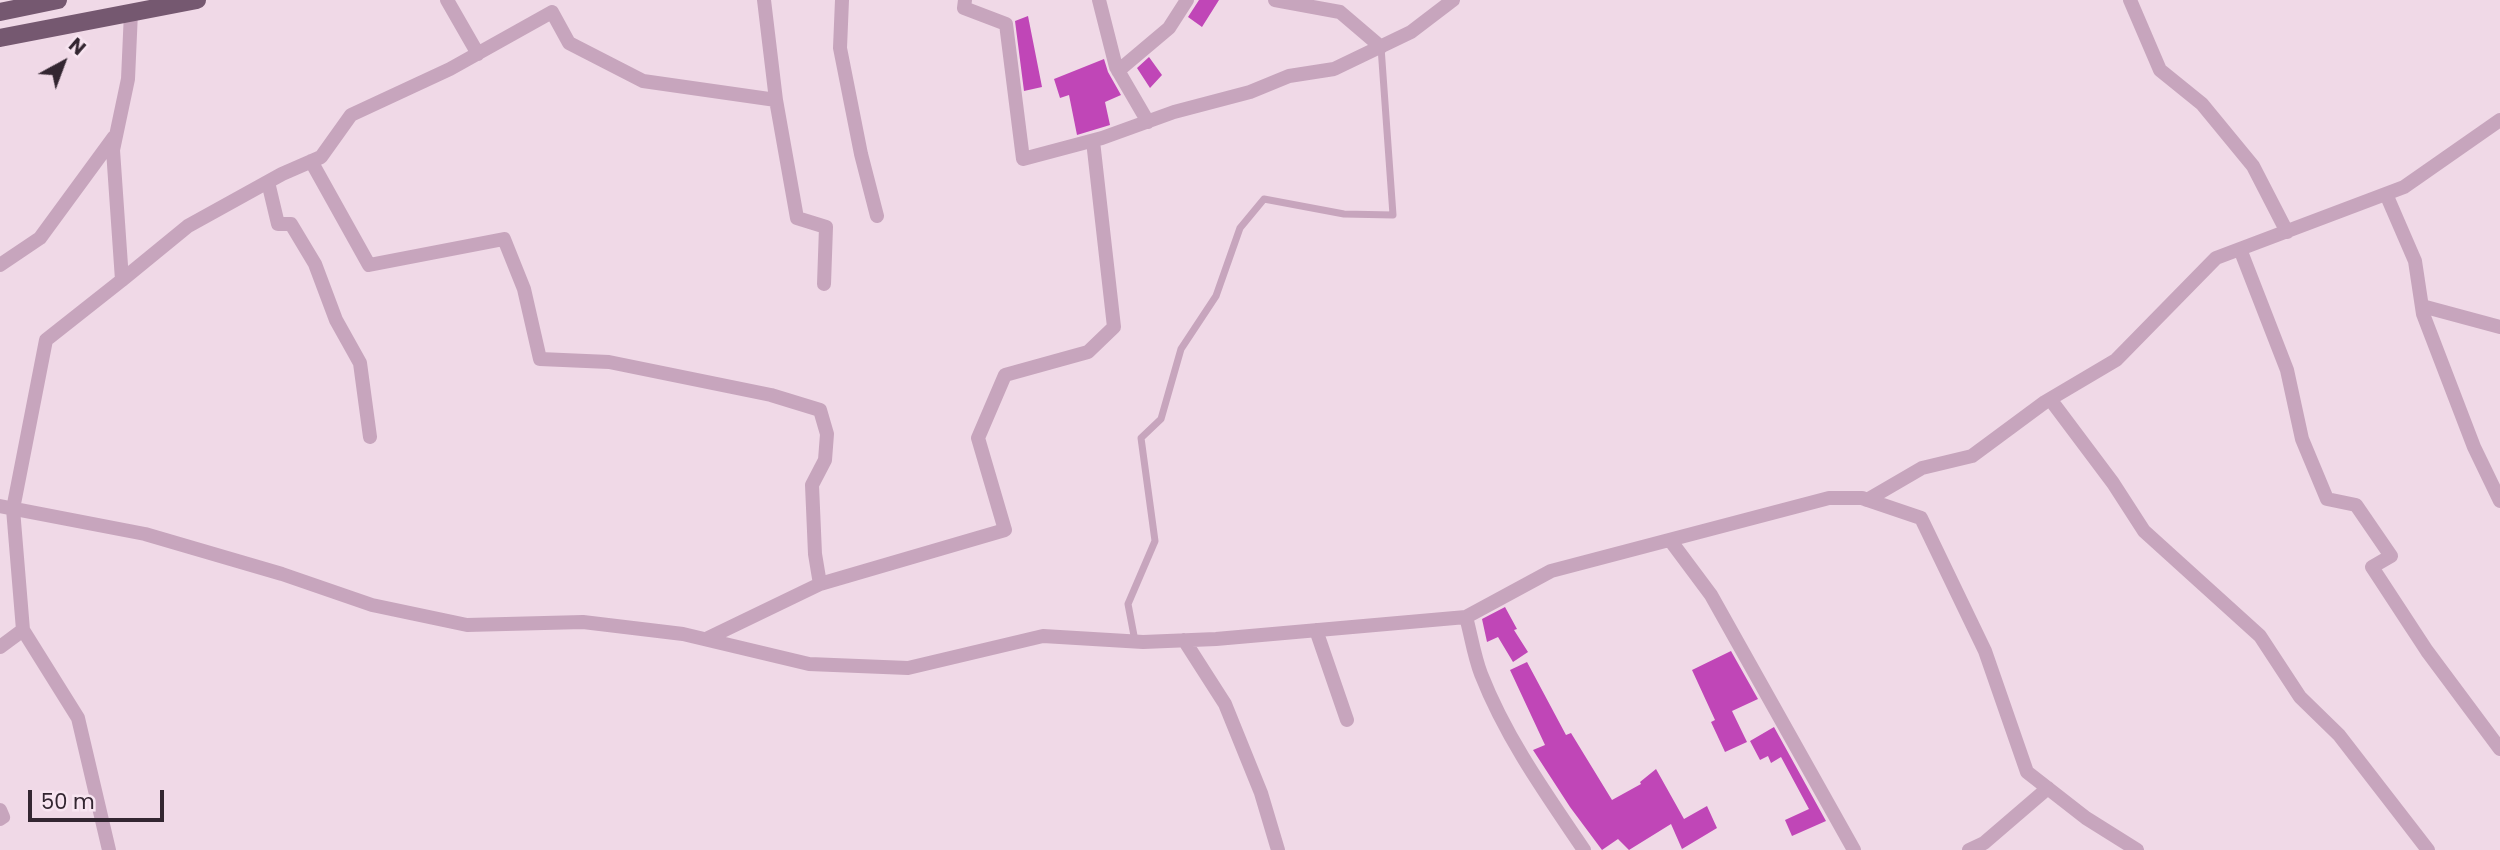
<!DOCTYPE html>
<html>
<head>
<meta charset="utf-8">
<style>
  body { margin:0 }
  #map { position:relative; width:2500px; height:850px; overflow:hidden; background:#f0d9e7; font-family:Poppins,sans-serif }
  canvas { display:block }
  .north { position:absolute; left:28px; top:28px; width:70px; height:70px; -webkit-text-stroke:5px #f8e5f1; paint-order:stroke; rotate:41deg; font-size:19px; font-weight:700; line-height:28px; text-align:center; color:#332631 }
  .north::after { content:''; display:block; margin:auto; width:24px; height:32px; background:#332631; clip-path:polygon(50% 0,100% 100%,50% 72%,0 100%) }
  .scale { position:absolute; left:28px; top:790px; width:136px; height:32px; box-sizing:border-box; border:4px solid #332631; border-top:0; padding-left:9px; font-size:21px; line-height:24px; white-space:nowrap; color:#332631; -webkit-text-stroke:5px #f8e5f1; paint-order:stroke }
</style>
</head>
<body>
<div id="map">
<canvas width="2500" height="850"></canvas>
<div class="north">N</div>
<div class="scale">50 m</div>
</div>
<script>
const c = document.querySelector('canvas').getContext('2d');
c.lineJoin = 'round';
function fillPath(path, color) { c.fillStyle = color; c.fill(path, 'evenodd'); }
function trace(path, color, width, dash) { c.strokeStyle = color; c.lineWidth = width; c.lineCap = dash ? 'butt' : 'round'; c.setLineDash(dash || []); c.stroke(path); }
fillPath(new Path2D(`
  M1199,0H1219L1202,27L1188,17Z
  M1028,16L1042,87L1024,91L1015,21Z
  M1149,57L1162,75L1150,88L1137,68Z
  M1104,59L1108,72L1121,95L1105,102L1110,125L1077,135L1069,95L1060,98L1054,79Z
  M1505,607L1517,629L1514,630L1528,652L1513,662L1498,637L1487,642L1482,619Z
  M1731,651L1758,699L1732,711L1747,742L1725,752L1711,722L1715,720L1692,670Z
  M1527,662L1566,735L1571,733L1612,800L1641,784L1640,782L1656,769L1684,819L1707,806L1717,828L1682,849L1671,824L1629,850L1618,839L1602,850L1570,807L1533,750L1545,745L1510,670Z
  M1774,727L1826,821L1792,836L1785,820L1809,809L1781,757L1771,763L1768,756L1760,760L1750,741Z`), '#c046b7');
trace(new Path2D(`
  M1135,641L1128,604L1155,541L1141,438L1161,419L1181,349L1216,296L1240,228L1264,199L1344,214L1393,215L1381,47`), '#c7a5bd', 7);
trace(new Path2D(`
  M447,0L478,54
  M842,0L840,48L861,154L877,216
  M965,0L964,8L1006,24L1023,159L1102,138L1174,112L1250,92L1289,76L1334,69L1411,32L1453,0
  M1099,0L1116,67L1148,122
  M1275,0L1340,12L1381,47
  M2130,0L2160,70L2202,104L2253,166L2287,232
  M1118,71L1169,28L1187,0
  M776,100L797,218L826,227L824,284
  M311,161L369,265L504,239L524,289L540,359L609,362L771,395L820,410L827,434L825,460L812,485L815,554L820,584L706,639
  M268,182L278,224H291L315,264L336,320L360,363L370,437
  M2386,194L2415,261L2423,314L2474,447L2500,501
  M2240,249L2287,370L2302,439L2327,499L2356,505L2391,556L2372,567L2427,651L2500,749
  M0,265L40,238L114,137
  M122,280L188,226L282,174L321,157L351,115L450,69L552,12L569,43L643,81L776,100L764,0
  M2422,306L2500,327
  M2050,399L2113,483L2144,531L2260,636L2300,697L2339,735L2428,850
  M1867,500L1922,468L1972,456L2045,402L2116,360L2216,258L2404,187L2500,120
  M0,506L145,534L282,574L372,605L467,625L583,622L683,634L809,664L908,668L1043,636L1143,642L1216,639L1466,617L1551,571L1829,498H1862L1921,518L1985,651L2027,772L2086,818L2137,850
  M1670,540L1711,595L1854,850
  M820,584L1005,530L978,438L1005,375L1088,352L1114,327L1093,141
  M1466,617C1471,635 1474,656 1481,674C1506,738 1546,794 1584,850
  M1316,630L1347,720
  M1184,640L1225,704L1261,793L1278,850
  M0,647L23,630
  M0,810L3,817L0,819
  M109,850L78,718L23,630L13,509L46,340L122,280L113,150L128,79L131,12
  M1969,850L1984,843L2048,788`), '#c7a5bd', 14);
trace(new Path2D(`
  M0,12L58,0
  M0,38L197,0`), '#755870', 18);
</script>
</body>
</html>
